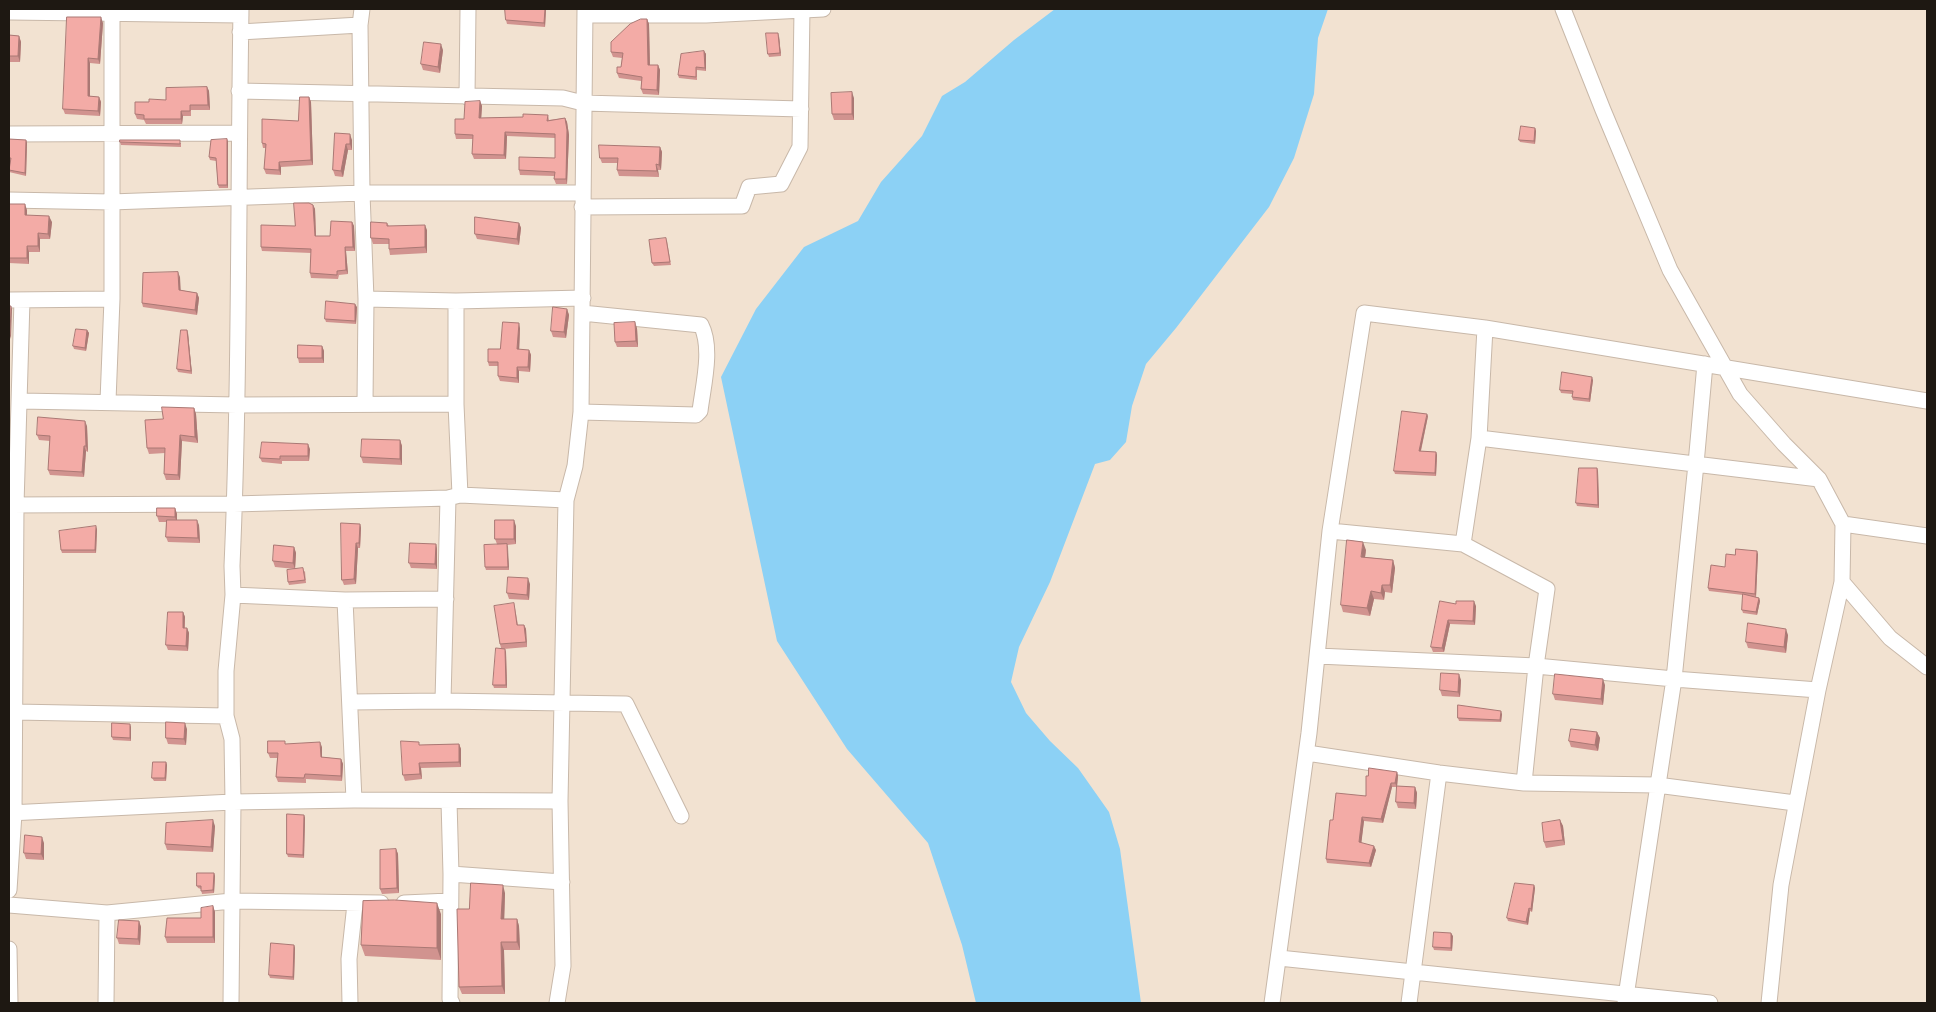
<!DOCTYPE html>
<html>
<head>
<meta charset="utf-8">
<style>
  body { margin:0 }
  #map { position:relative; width:1936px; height:1012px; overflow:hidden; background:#f2e2d1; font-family:"Asap Condensed",sans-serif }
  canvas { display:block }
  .frame { position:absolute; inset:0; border:10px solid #1e1812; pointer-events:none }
</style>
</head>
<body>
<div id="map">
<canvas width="1936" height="1012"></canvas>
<div class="frame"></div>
</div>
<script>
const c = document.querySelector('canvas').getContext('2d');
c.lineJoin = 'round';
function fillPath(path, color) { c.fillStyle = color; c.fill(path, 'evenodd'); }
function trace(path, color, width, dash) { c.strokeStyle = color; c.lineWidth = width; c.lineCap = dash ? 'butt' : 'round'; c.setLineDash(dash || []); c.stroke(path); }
fillPath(new Path2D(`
  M1055,9H1328L1318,38L1314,94L1294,158L1269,207L1176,328L1146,364L1132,406L1126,442L1110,460L1095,464L1050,582L1019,647L1011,682L1026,713L1050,741L1078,768L1109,812L1120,849L1141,1003H976L962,945L928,843L847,749L777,641L721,377L756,309L804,247L858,221L881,182L922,136L942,96L965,82L1014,40Z`), '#8cd1f5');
const street = new Path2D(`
  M362,9L360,25L362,193L366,299L365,403
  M1563,9L1603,110L1670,270L1740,394L1784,444L1819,479L1843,524L1842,582L1890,638L1927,667
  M9,12L241,15
  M585,15H706L823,9
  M240,32L360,25
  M239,91L563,98L583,103L801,109
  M467,97L468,9
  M9,134L239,133
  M9,200L111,202L362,193H582
  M582,207L742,206L749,187L781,184L800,147L802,9
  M366,299L456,301L583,298
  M9,300L112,299
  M456,301V404L460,495
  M1485,328L1479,438L1463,544L1547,589L1536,666L1524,783
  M20,401L237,405L456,404
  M108,401L112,299V9
  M581,412L696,415L700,411C703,386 713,348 701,325L582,313
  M1479,438L1819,479
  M9,505L234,504L448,498L460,495L566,500
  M1843,524L1927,536
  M1330,531L1463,544
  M233,595L345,600L354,800
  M345,600L446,599
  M1318,656L1536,666L1674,679L1818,690
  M443,701L448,498
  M350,702L443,701L626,704L681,816
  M15,712L226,716
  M1307,753L1439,773L1524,783L1657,785L1795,803
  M449,801L451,874L450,999L452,1003
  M9,813L233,802L354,800L560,801
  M451,874L562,882
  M9,890L14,813L16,505L22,300
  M404,903L450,901
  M9,905L107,913L232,901L381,903
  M9,949L10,1003
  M1279,958L1710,1003
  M106,1003L107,913
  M231,1003L233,802L232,739L226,716V671L233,595L232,566C240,380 238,194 241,9
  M350,1003L349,959L355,904
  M557,1003L563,966L560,801L566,500L575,466L581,412L585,9
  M1272,1003L1309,733L1330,531L1364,313L1485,328L1927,401
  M1409,1003L1439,773
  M1625,1003L1674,679L1696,464L1705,364
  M1769,1003L1781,885L1818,690L1842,582`);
trace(street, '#c8b8a9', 17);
trace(street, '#fff', 15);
fillPath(new Path2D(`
  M263,9H284V10H264Z
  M505,9H546L545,27L507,24L506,20Z
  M647,19L649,24L650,65H658L660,70L659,95L643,94L641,89V81L619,78L617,73L621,67L622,58L613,57L611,52Z
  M103,23L100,64L90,63V96L99,97L101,102L100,116L65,114L63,109Z
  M9,35L19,36L21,42L20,62H9Z
  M779,36L781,56L769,57L768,54Z
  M443,50L440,73L423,70L421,64Z
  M704,51L706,54V71L697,70V80L679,78L678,75Z
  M207,87L209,91L210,110H191V116H183L182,124H146L144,120L137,119L135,114L149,102L166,100Z
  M309,97L311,102L313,165L281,167V175L266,174L264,169L266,148H263L262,143L298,121Z
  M854,98V120H834L832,114Z
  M480,101L482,106L481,118L523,117L548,115L549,120L565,118L567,122L569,135L567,184H556L554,179V176L520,175L519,170L555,158V138L507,136L506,159H474L472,154L473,139H456L455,134L464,119Z
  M1535,128L1536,131L1535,144L1520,142L1519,140Z
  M335,133L352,140V150H348L343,177L335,176L333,170Z
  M9,139L26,140L27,143L26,176L9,172V166L10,161H9Z
  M227,139L228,142V188H219L218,185L216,161L210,160L209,157Z
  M120,142L181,143V147L121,145Z
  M660,147L662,152L661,170H658L659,177L619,176L617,170L618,163H602L600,158Z
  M9,204L27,210V215L52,222L50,239H40V252H29V264L9,263Z
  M313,205L315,209L316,236H330L352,222L354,226L355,251H346L348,274L339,275L338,279L311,278L310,273L311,253L262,251L261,247L295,226Z
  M387,223L389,226L427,230V253L390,255L389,249V244H373L371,238Z
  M519,223L521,228L519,245L477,239L475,234Z
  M667,241L671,265L654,266L652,263Z
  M180,277V290L197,293L199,298L197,315L143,307L142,303Z
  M357,307L356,324L326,322L325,319Z
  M567,309L569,315L566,338L553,337L551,331Z
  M520,328L519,350H529L531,355L530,372L519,371V383L500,381L498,376V366H489L488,362Z
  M637,328L638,347H617L615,342Z
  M87,330L89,333L86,351L74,349L73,346Z
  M187,330L188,333L192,374L178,372L177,369Z
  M322,346L324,351V363H299L298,358Z
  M1593,380L1590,402L1573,400L1572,397V394L1561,393L1560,390Z
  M194,408L196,414L198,443L182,441L180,480H166L164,474L165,453L149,454L147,448L163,419Z
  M1428,416L1421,451L1436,452L1437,455L1436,476L1395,474L1394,471Z
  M87,426L88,452L86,451L84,477L50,475L48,470L50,441L39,440L37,435Z
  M400,440L402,446V465L363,463L361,457Z
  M310,449L309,461H282V464L262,462L260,458Z
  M1597,468L1598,471L1599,508L1577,506L1576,503Z
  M175,508L177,514V520L199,525L200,543L168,542L166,537V522H159L157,516Z
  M360,524L361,528L360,548H358L356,584L344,585L342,580Z
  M516,526V544L507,545L509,570H486L485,567L497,544L495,539Z
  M97,529L96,553H62L61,550Z
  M436,544L437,549V569L411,568L409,563Z
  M294,547L296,553L295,569L275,567L273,561Z
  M1366,550L1365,557L1393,560L1395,568L1392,593L1385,592L1384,600L1374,599L1370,616L1343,612L1341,605Z
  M1758,554L1756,597L1759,598L1760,601L1757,615L1743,613L1742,610L1743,595L1709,591L1708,588L1735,555Z
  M305,571L306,583L289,585L288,582Z
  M530,584L529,600L509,599L507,593Z
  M1456,604L1476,606L1475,625L1450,624L1444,652H1433L1431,647Z
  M515,608L518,625H524L526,629L527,647L504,649L506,652L507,688H494L493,685L501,648L500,644Z
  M183,612L185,617V628H187L189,633L188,651L168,650L166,645Z
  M1788,635L1786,653L1748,648L1746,642Z
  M1461,680L1460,697L1442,696L1440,690Z
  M1605,685L1603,705L1555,700L1553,694Z
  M1502,714L1501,722L1459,721L1458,718Z
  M131,727V741L113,740L112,737Z
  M187,729L186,745L168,744L166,738Z
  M1597,732L1600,738L1598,751L1571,747L1569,741Z
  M286,744L322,747V757L341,759L343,764L342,781L306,779V783L278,782L276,777L277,758H270L268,753Z
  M459,744L461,749V767L421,768L422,779L405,781L403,775L420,745Z
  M166,762L167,765L166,781H154L152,778Z
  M1397,772L1398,776L1397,786L1415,787L1417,793L1416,809L1398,808L1396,802L1397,787H1392L1383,823L1364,821L1361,843L1376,850L1371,867L1327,863L1326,859L1333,820Z
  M304,815L305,818L304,858L288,857L287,854Z
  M1560,820L1563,826L1565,845L1546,848L1544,842Z
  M215,826L213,852L167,850L165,844Z
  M44,843V860L26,859L24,853Z
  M396,849L398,854L399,893L382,894L380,889Z
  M214,873L215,876L214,893L202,894L201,889L198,888L197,886Z
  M1534,885L1535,888L1532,912L1530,911L1528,925L1508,921L1507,918Z
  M505,893L504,919H517L519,926L520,950H504L505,994H462L459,987L469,909Z
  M213,906L215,912V943H167L165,937L201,918Z
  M441,914V960L365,956L361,945Z
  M139,921L141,927L140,945L119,944L117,938Z
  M1453,936L1452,951L1434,950L1433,947Z
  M294,945L295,948L294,980L270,978L269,975Z`), '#d1938f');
fillPath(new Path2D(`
  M545,9H546L545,27L544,23Z
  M101,17L103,23L100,64L98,59Z
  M647,19L649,24L650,70L648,65Z
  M778,33L779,36L781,56L780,53Z
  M19,36L21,42L20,62L18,56Z
  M441,44L443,50L440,73L438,67Z
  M704,51L706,54V71L705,68Z
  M88,58L90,63V101L88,96Z
  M658,65L660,70L659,95L657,90Z
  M207,87L209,91L210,110L208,105Z
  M852,92L854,98V120L852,114Z
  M99,97L101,102L100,116L98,111Z
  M309,97L311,102L313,165L311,160Z
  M480,101L482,106L481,122L479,118Z
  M181,111L183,116L182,124L181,119Z
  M565,118L567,122L569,135L567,184L566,179Z
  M1535,128L1536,131L1535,144L1534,141Z
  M505,132L507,136L506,159L504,155Z
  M350,134L352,140V150L350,144Z
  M227,139L228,142V188L227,185Z
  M26,140L27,143L26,176L25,173Z
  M346,144L348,150L343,177L341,171Z
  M660,147L662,152L661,170L659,165Z
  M279,162L281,167V175L279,170Z
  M656,164L658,170L659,177L657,171Z
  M25,204L27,210V220L25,215Z
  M313,205L315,209L316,240L315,236Z
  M49,216L52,222L50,239L48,234Z
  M352,222L354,226L355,251L353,247Z
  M519,223L521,228L519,245L517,239Z
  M425,225L427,230V253L425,247Z
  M38,233L40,239V252L38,246Z
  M27,246L29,252V264L27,258Z
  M345,247L346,251L348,274L346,270Z
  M178,272L180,277L181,295L179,290Z
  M197,293L199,298L197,315L195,310Z
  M355,304L357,307L356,324L355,321Z
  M11,306L12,309L11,339L10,336Z
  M567,309L569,315L566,338L564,332Z
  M635,322L637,328L638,347L636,341Z
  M519,323L520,328L519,354L517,349Z
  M87,330L89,333L86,351L85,348Z
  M187,330L188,333L192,374L191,371Z
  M322,346L324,351V363L322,358Z
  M529,350L531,355L530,372L528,367Z
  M517,367L519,371V383L517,378Z
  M1592,377L1593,380L1590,402L1589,399Z
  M194,408L196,414L198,443L195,437Z
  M1427,414L1428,416L1420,454L1419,451Z
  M85,421L87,426L88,452L86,446Z
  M180,435L182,441L180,480L178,475Z
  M400,440L402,446V465L400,459Z
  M308,444L310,449L309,461L308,456Z
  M84,446L86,451L84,477L82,472Z
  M1436,452L1437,455L1436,476L1435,473Z
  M1597,468L1598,471L1599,508L1598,505Z
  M175,508L177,514V523L175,517Z
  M197,520L199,525L200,543L198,538Z
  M514,520L516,526V544L514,539Z
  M360,524L361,528L360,548L359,543Z
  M96,526L97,529L96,553L95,550Z
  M1363,542L1366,550L1364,564L1361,557Z
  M356,543L358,548L356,584L354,579Z
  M436,544L437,549V569L435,564Z
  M507,544L508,547L509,570L508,567Z
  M294,547L296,553L295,569L293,563Z
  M1757,551L1758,554L1756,597L1755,594Z
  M1393,560L1395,568L1392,593L1390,585Z
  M528,578L530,584L529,600L527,595Z
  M1382,585L1385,592L1384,600L1381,593Z
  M1371,591L1374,599L1370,616L1367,608Z
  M1759,598L1760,601L1757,615L1756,612Z
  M1474,601L1476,606L1475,625L1473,621Z
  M183,612L185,617L184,633L183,628Z
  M1448,620L1450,624L1444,652L1442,648Z
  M524,625L526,629L527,647L526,642Z
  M187,628L189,633L188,651L186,646Z
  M1786,629L1788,635L1786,653L1784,647Z
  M505,649L506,652L507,688L506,685Z
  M1459,674L1461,680L1460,697L1458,692Z
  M1603,679L1605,685L1603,705L1601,699Z
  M1501,711L1502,714L1501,722L1500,720Z
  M185,723L187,729L186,745L184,739Z
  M130,724L131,727V741L130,738Z
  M1597,732L1600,738L1598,751L1595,745Z
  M320,742L322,747V762L321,757Z
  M459,744L461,749V767L459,762Z
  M341,759L343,764L342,781L341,776Z
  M166,762L167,765L166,781L165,778Z
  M419,763L421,768L422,779L420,774Z
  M1397,772L1398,776L1397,787L1395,783Z
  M1391,783L1392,787L1383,823L1381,819Z
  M1415,787L1417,793L1416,809L1414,803Z
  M304,815L305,818L304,858L303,855Z
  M1362,817L1364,821L1361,846L1359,842Z
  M213,820L215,826L213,852L211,847Z
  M1560,820L1563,826L1565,845L1563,840Z
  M42,837L44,843V860L41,854Z
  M1374,846L1376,850L1371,867L1369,863Z
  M396,849L398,854L399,893L397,888Z
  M214,873L215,876L214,893L213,890Z
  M503,885L505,893L504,927L501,919Z
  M1534,885L1535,888L1532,912L1531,909Z
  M437,903L441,914V960L437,948Z
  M213,906L215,912V943L213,937Z
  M1529,908L1530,911L1528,925L1526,922Z
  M517,919L519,926L520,950L517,942Z
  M139,921L141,927L140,945L138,939Z
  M1451,933L1453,936L1452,951L1451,948Z
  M501,942L504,950L505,994L502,986Z
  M294,945L295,948L294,980L293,977Z`), '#aa7874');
const building = new Path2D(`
  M505,9H545L544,23L506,20Z
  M67,17H101L98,59L88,58V96L99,97L98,111L63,109Z
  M641,19H647L648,65H658L657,90L641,89L642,77L617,73V67H621L623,53L611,52V42L630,24Z
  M766,33H778L780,53L768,54Z
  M9,35L19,36L18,56H9Z
  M424,42L441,44L438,67L421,64Z
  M704,51L705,68L696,67V77L678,75L681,54Z
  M207,87L208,105H190V111H181V119H144V115L135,114V102H149V99L166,100V88Z
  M852,92V114H832L831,93Z
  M300,97H309L311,160L279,162V170L264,169L266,144L262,143V119L298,121Z
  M480,101L479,118L523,117V114L548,115L547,121L565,118L567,130L566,179H554L555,172L519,170V157L555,158V134L505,132L504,155L472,154L473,135L455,134V119H464L465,102Z
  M1521,126L1535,128L1534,141L1519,140Z
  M335,133L350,134V144H346L341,171L333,170Z
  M9,139L26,140L25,173L9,170L11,158H9Z
  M227,139V185H218L216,158L209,157L211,140Z
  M120,140H180V144L120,142Z
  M599,145L660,147L659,165L656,164L657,171L617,170L618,158H600Z
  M294,203H309L313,205L315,236H330L331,221L352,222L353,247H345L346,270L337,271V275L310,273L311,249L261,247V225L295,226Z
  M9,204H25V215L49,216L48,234L38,233V246H27V258H9Z
  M475,217L519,223L517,239L475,234Z
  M371,222L387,223V226L425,225V247L389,249V239L371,238Z
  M666,238L670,262L652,263L649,240Z
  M178,272L179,290L197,293L195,310L142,303L143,273Z
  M326,301L355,304V321L325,319Z
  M9,306H11L10,336H9Z
  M553,307L567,309L564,332L551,331Z
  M503,322L519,323L517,349L529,350L528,367H517V378L498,376V362H488V349H500Z
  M635,322L636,341L615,342L614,323Z
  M76,329L87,330L85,348L73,346Z
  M181,330H187L191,371L177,369Z
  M298,345L322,346V358H298Z
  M1562,372L1592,377L1589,399L1572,397L1573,391L1560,390Z
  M162,407L194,408L195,437L180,435L178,475L164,474L165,448H147L145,420L163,419Z
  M1402,411L1427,414L1419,451L1436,452L1435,473L1394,471Z
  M38,417L85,421L86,446H84L82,472L48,470L50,436L37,435Z
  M362,439L400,440V459L361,457Z
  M262,442L308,444V456H280V459L260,458Z
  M1579,468H1597L1598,505L1576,503Z
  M157,508H175V517L157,516Z
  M167,520H197L198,538L166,537Z
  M495,520H514V539H495Z
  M341,523L360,524L359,543H356L354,579L342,580Z
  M96,526L95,550H61L59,531Z
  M1347,540L1363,542L1361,557L1393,560L1390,585H1382L1381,593L1371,591L1367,608L1341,605Z
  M410,543L436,544L435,564L409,563Z
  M507,544L508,567H485L484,545Z
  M274,545L294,547L293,563L273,561Z
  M1736,549L1757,551L1755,594L1708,588L1711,565L1725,567L1726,554L1735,555Z
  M303,568L305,580L288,582L287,570Z
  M508,577L528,578L527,595L507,593Z
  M1743,594L1759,598L1756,612L1742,610Z
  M1440,601L1456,604V601H1474L1473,621L1448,620L1442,648L1431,647Z
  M514,603L517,625H524L526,642L500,644L494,606Z
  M168,612H183V628H187L186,646L166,645Z
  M1748,623L1786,629L1784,647L1746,642Z
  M496,648L505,649L506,685H493Z
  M1441,673L1459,674L1458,692L1440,690Z
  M1555,674L1603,679L1601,699L1553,694Z
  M1458,705L1501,711L1500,720L1458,718Z
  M166,722L185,723L184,739L166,738Z
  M112,723L130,724V738L112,737Z
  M1571,729L1597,732L1595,745L1569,741Z
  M268,741H285V744L320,742L321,757L341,759V776L305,774L304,778L276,777L278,753H268Z
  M401,741L419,742V745L459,744V762L419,763L420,774L403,775Z
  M153,762H166L165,778H152Z
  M1369,768L1397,772L1395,783H1391L1381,819L1362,817L1359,842L1374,846L1369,863L1326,859L1330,820H1333L1336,793L1366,796V776H1368Z
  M1397,786L1415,787L1414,803L1396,802Z
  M287,814L304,815L303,855L287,854Z
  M213,820L211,847L165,844L166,823Z
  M1560,820L1563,840L1544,842L1542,823Z
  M25,835L42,837L41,854L24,853Z
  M396,849L397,888L380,889V850Z
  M197,873H214L213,890L201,891V886H197Z
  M471,883L503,885L501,919H517V942H501L502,986L459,987L457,909H469Z
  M1515,883L1534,885L1531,909L1529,908L1526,922L1507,918Z
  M395,900L437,903V948L361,945L363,901Z
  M213,906V937H165L167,918H201V908Z
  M119,920L139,921L138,939L117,938Z
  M1434,932L1451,933V948L1433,947Z
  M271,943L294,945L293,977L269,975Z`);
fillPath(building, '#f3aba6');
trace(building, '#aa7874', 1);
</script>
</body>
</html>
